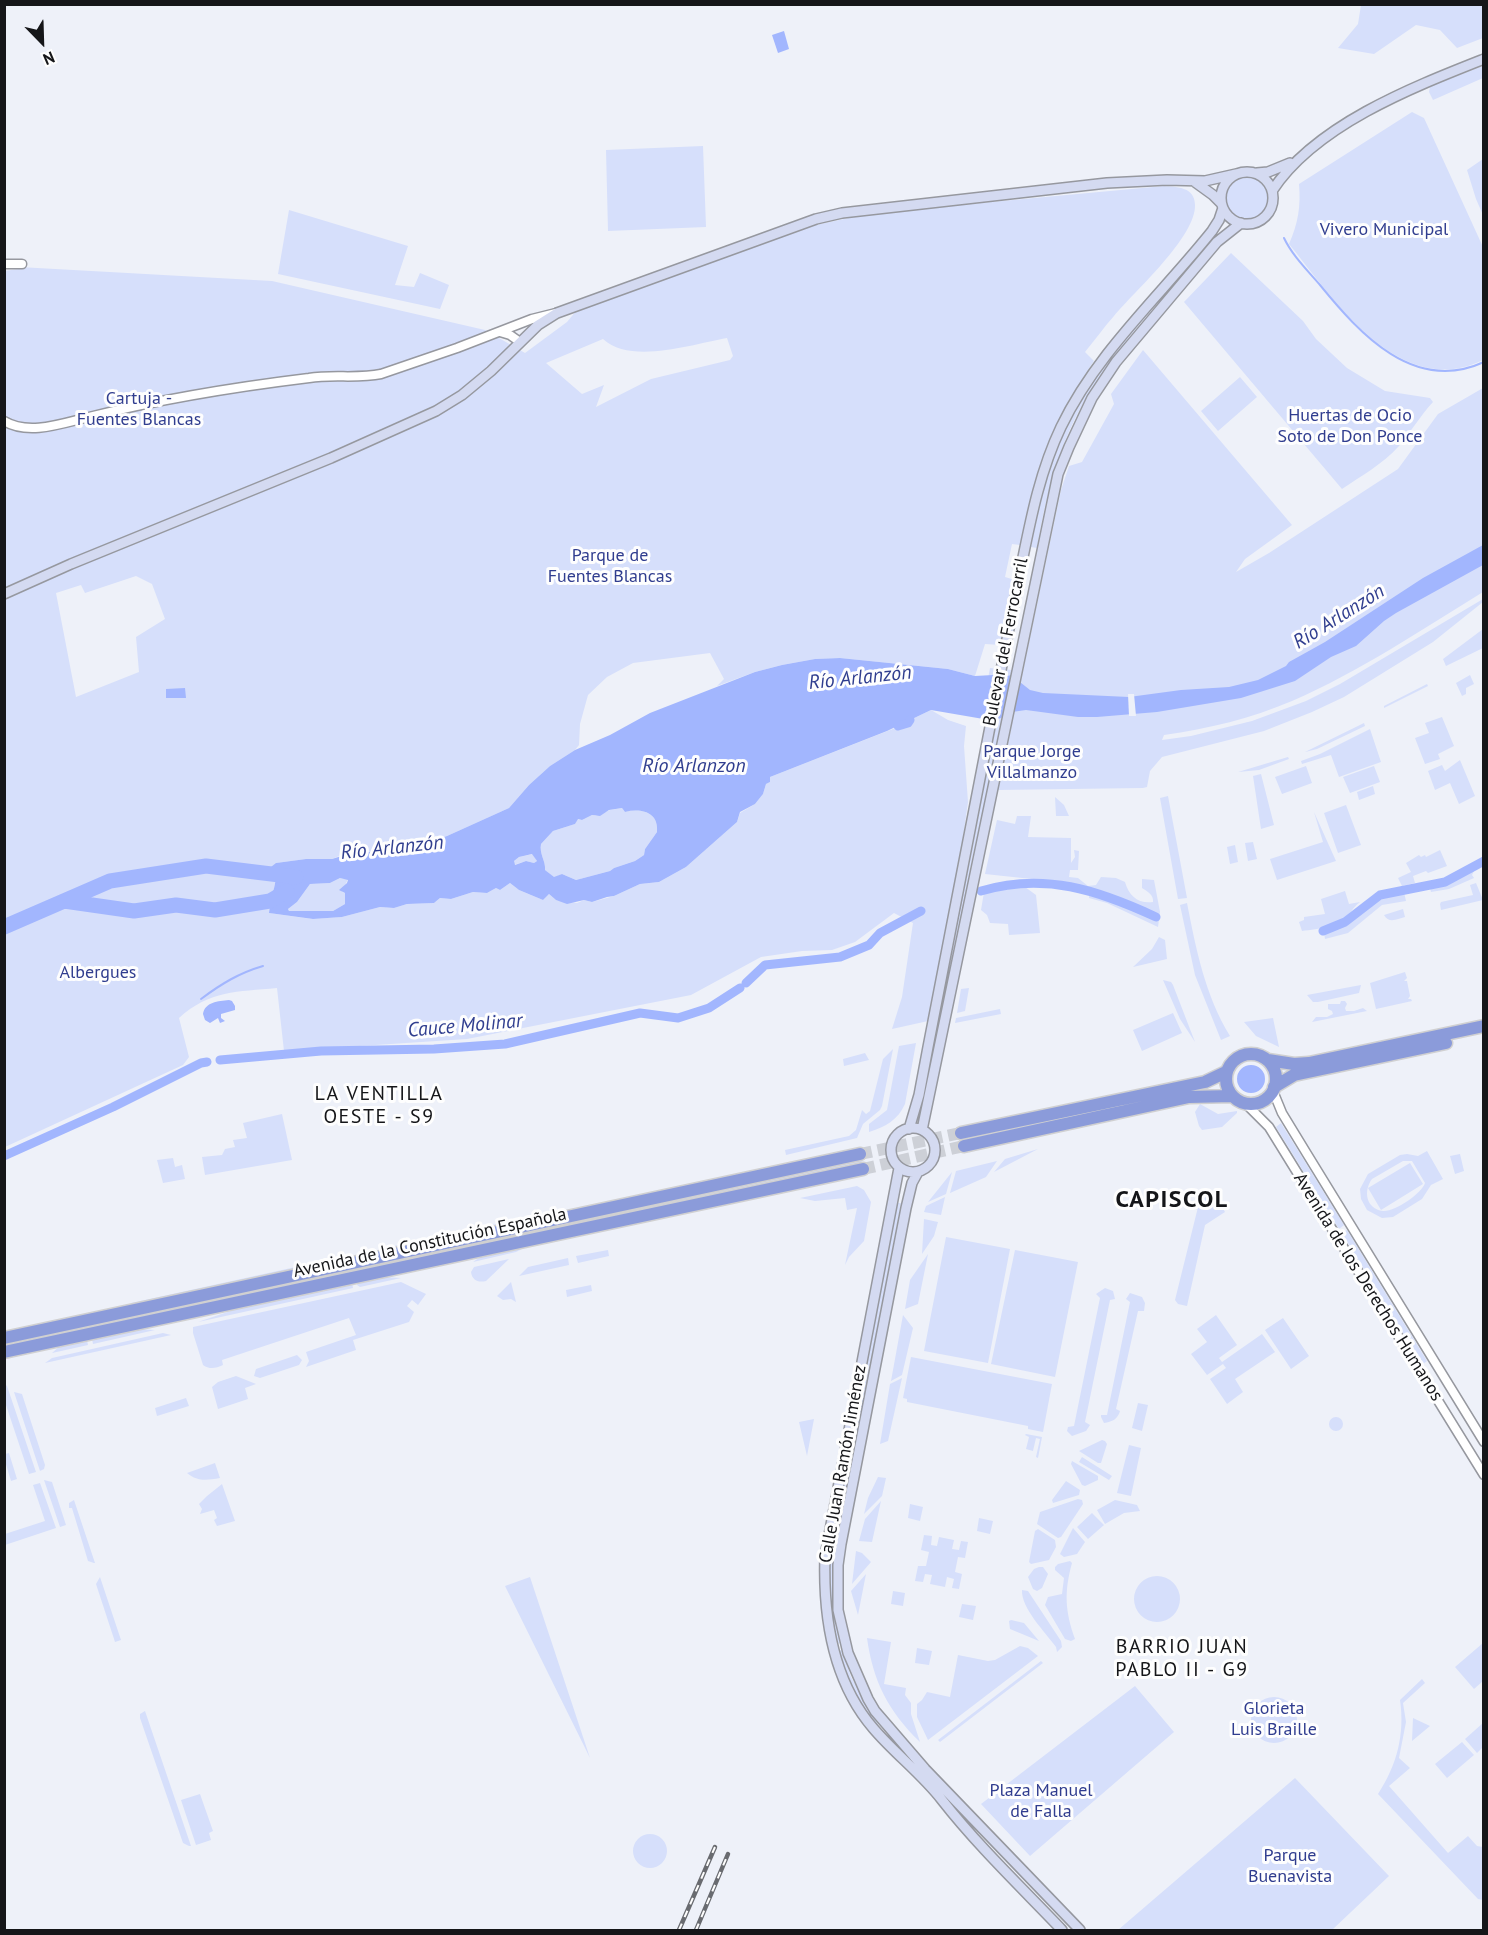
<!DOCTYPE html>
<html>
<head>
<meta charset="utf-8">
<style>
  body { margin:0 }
  #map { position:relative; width:1488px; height:1935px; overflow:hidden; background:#eef1f9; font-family:"PT Sans",sans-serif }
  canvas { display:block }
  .frame { position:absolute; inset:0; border:6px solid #151619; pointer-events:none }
  .north { position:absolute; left:12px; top:12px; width:60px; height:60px; -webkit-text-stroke:4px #fefefe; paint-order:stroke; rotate:157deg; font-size:16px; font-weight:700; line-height:24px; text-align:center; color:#151619 }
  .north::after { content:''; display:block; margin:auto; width:21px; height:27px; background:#151619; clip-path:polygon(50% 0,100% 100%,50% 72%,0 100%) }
</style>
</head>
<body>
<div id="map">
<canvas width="1488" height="1935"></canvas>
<div class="frame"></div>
<div class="north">N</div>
</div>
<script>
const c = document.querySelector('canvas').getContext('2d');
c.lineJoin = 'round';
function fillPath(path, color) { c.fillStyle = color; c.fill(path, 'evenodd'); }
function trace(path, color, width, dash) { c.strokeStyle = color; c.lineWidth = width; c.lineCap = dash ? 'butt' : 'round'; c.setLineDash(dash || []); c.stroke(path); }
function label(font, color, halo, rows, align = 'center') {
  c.font = font + ' "PT Sans",sans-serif'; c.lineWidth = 6; c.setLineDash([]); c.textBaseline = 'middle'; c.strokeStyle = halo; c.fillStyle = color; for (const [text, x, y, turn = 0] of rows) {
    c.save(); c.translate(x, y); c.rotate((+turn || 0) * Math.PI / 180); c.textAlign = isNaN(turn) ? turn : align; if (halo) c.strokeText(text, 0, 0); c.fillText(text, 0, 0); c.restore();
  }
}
fillPath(new Path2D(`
  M1361,5H1483V38L1457,48L1440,30L1416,25L1374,54L1338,48L1358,24Z
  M1483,66V78L1433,100L1429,92L1430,87L1433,85Z
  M1412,112L1424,118L1483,247V360C1399,401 1334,299 1289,244C1298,224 1301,206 1299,184Z
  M703,146L706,227L608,231L606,150Z
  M1483,159V215L1476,199L1467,170Z
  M1226 198a21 21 0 1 1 42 0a21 21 0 1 1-42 0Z
  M1164,186C1177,187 1195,187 1195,205C1196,237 1134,292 1114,316C1104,327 1095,340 1085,352L1094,361C1054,419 1034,477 1020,545L1012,544L1005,577L1015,580L1001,645L985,644L975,676L948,669L840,658L815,659L782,665L755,672L717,686L724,679L710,653L633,663L607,677L588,695L580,724L579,745L575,750L550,766L529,785L509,808L447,836L406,850L344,854L332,859H306L276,863C275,870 277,876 275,883C274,894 270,902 269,913L312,919L342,917L380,907L394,908L407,904L434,903L440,898L451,899L473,892L487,893L496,888L500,890L510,883L519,890L543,900L549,894L556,900L577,903L584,900L592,902L614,896L640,884L659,882L686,867L737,822L740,813L755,804L763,794L766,784L770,782V777L908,723L910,720L931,710L948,720L966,726L964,746L968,802L963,838L928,1021L892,1029L902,997L913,923L894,913L855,942L832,950L802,951L761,957L691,995L467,1039L284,1051L277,988C237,992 210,990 179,1018L189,1057L183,1065L5,1147L4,271L19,269V267L272,281L485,330L525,353L567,322L576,311L806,227L825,223L858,216L937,207ZM727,338L733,356L730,360L651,379L596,407L604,385L582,394L546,363L603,339C631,365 693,344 727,338ZM136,576L152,584L165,619L136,637L139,672L76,697L56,593L81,585L85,593Z
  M289,210L408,246L395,285L414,287L420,273L449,285L440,309L278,274Z
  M1208,242L1210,243C1165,296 1110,352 1078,413C1056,455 1045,501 1037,548L1031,547C1038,506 1048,466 1066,428C1100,358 1158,301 1208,242Z
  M1231,253L1303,321L1316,339L1347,368L1385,391L1430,398L1433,402C1420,416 1411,432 1399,446C1383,464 1361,476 1342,489L1184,302Z
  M1143,350L1292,525L1245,559L1236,572L1269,553L1398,469L1438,414L1483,388V592C1421,630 1359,672 1292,701C1252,718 1208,729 1164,735L1162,740L1191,736L1252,721L1306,701L1340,684L1483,599V602L1433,642L1344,697L1312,712L1264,731L1162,757L1150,771L1147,787L1143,788L997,790L1011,730L1002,727L973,855L941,1017L939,1018L996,726L980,721L990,668L1023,671L1061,490L1069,466L1082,462L1114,404L1111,394Z
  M1240,377L1257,397L1218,431L1201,411Z
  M1483,629V648L1446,666L1443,659Z
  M1470,675L1474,684L1466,688V694L1462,696L1456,683Z
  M1427,684L1428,686L1384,708V706Z
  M1442,717L1454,746L1438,754L1440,759L1425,764L1415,738L1429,733L1425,723Z
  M1364,723L1365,726L1317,749L1305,752Z
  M1370,729L1381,762L1339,777L1331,755L1302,764L1301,761L1320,754Z
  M1288,757L1289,759L1259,770L1238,772Z
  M1460,760L1475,796L1459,804L1450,783L1435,790L1428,771L1442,765L1445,771Z
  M1306,766L1312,783L1282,794L1275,777Z
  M1374,766L1380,782L1350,793L1343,777Z
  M1261,774L1274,825L1261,829L1253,776Z
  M1373,786L1375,794L1359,800L1357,792Z
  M1168,796L1187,898L1178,899L1160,798Z
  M1055,797L1064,805L1069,816H1056Z
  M1346,805L1361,845L1338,853L1324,813Z
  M622,808L625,812C641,808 659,812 657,832L645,849L644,855L635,861L614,868L610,871L576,880L562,874L554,878L545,870C546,861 539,854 541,844L553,831L575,824L577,819L582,820L592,815L596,816L610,810Z
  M1314,812L1336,861L1277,880L1270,859L1323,842Z
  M1017,816H1031L1028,837L1071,838V863L1075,857L1074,850L1079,851L1078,870H1070L1069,877L1078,878L1088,886L1096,885L1101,877L1116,878L1125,882C1129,896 1138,904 1153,902C1154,895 1147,891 1142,888V879L1154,880L1160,912L1158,927L1107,903L1089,898V894L1099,896L1156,920V914L1106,892L1085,887L1069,883L985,874L997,820L1015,824Z
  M1253,842L1257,859L1248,861L1245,843Z
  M1235,845L1238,862L1230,864L1227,847Z
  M1440,850L1447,866L1428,873L1426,871L1413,876L1415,883L1402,886L1398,878L1411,872L1406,863L1419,855L1421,857L1425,855L1426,857Z
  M533,854L537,861L534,863L526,861L514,865V861L519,857Z
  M1475,869L1472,875L1474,878L1449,889L1431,892L1430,888L1450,884Z
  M340,878L348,879L342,892L345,893V904L333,911H289L288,909L297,902L310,884L330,883Z
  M1476,883L1483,900L1441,910L1440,904L1441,902L1473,895L1470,885Z
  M1025,887L1036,895L1040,933L1009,935L1008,924L990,923L987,915L981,910L984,892Z
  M1345,891L1349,904L1360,902C1355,906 1353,909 1350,913C1338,927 1319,929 1302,931L1299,922L1304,920V917L1325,914L1321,899Z
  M1404,892L1406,901L1382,905L1348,933L1325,939L1324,932L1341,926L1379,898Z
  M1187,903C1196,949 1205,995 1230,1036L1221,1040L1195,975L1180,905Z
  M1403,909L1405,917C1397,919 1389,924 1384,915Z
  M1159,937L1165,940L1167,959L1133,967L1152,949Z
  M1405,972L1407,978L1404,981H1407L1410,996L1408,999H1411L1412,1001L1376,1009L1370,983Z
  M1163,980L1171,982L1173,985L1195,1042L1180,1019Z
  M1361,985L1359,993L1318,1002H1313L1307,995Z
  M969,988L965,1011L957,1013L961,989Z
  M1341,1001H1345L1347,1004L1345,1008L1346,1011H1354L1363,1008L1367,1011L1312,1022L1316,1017H1327L1333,1014L1332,1011L1328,1009V1004H1340Z
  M1000,1009L1001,1014L955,1023L956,1018Z
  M1173,1013L1182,1033L1142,1051L1133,1030Z
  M1273,1018L1279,1047L1256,1036L1244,1022Z
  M916,1043L905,1104C898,1120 885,1127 869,1132V1124L887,1110L899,1046Z
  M893,1049L882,1106L880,1110L863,1124L857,1138L786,1155L785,1150L849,1136L856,1130L862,1110L866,1114L870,1111L883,1059Z
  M865,1053L869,1060L844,1066L843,1059Z
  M1200,1104L1218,1114L1237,1111V1113L1222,1127L1202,1130L1199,1126L1195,1112Z
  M282,1114L292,1160L205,1175L202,1157L222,1155L225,1149L235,1147L233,1140L247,1138L243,1123Z
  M1281,1123L1344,1225L1339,1229L1276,1127Z
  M1038,1149L994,1172L1005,1159Z
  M1427,1151L1443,1179L1431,1185L1422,1199L1393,1217L1382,1218L1367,1210L1361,1199L1360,1189L1368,1174L1400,1155L1407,1154L1418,1156ZM1403,1161H1412L1425,1183C1422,1193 1395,1212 1383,1211C1366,1209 1363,1191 1372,1179Z
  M1460,1154L1464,1171L1455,1174L1450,1156Z
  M173,1158L175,1167L182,1165L185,1179L163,1183L157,1160Z
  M861,1160L862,1163L514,1238L557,1225Z
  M997,1161L986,1177L950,1193L956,1171Z
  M1410,1163L1423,1184L1381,1210L1368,1188Z
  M952,1172L946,1194L928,1202Z
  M857,1186L864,1190L871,1202L864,1241L849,1257L845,1265L857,1208L847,1210L845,1198L815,1201L800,1198Z
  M1213,1191L1225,1212L1205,1225L1187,1306L1178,1304L1175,1300L1199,1203L1209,1192Z
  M945,1197L941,1215L924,1212L926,1206Z
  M897,1203H901L855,1443L851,1442Z
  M924,1219L938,1222L934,1236L922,1254Z
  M496,1224V1227L387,1250L384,1248Z
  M1347,1230L1427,1361L1422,1365L1342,1233Z
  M946,1237L1010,1249L988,1363L924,1351Z
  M528,1246L516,1252L473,1262L483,1255Z
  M608,1250L609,1256L578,1263L576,1256Z
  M1015,1250L1078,1262L1055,1377L991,1364Z
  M435,1251H439L440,1254L90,1328L106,1321Z
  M928,1254L918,1304L905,1309L910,1280Z
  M346,1256L347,1259L139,1304L131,1303Z
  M568,1258L569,1265L519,1276L528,1267Z
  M509,1259L486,1281C478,1283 472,1280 471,1272L474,1267Z
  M384,1277L401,1278L360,1287L357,1285L358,1282Z
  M401,1282L426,1294L418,1305L412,1300L407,1306L414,1312L409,1322L353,1340L356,1350L306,1367L309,1361L306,1352L356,1335L349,1318L222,1360L223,1365C216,1368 210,1370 203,1365L193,1333V1327Z
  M511,1282L516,1302L511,1299L503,1300L497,1296Z
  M352,1283L353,1288L198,1322L245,1306Z
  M591,1285L592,1291L567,1297L566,1290Z
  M1105,1288L1113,1291L1115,1299L1110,1300L1085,1422L1090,1425L1086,1431L1072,1436L1067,1431L1068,1427L1074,1426L1100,1298L1096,1294Z
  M1130,1293L1142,1297L1145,1303L1144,1311H1138L1116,1409L1120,1411C1118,1419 1112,1422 1104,1423L1101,1417V1415H1107L1130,1302L1126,1299Z
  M903,1315L913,1328L902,1375L891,1381Z
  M1216,1315L1237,1345L1219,1358L1222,1362L1262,1334L1275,1352L1235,1379L1243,1392L1227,1404L1210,1379L1226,1368L1223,1364L1207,1375L1191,1354L1207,1342L1197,1329Z
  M1283,1318L1309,1356L1291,1369L1265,1330Z
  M138,1329L155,1330L93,1344L92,1339Z
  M163,1333L171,1335L45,1363L52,1358Z
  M87,1340L88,1345L52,1353L60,1346Z
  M297,1355L302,1360L299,1365L260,1378L254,1376L256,1369Z
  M911,1357L1052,1384L1043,1432L1028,1429V1426L907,1402V1399L903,1398Z
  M236,1376L256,1384L245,1388L248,1399L218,1409L212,1387L218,1382Z
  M902,1378L888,1441L880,1444L890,1384Z
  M4,1383L7,1386L36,1472L29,1474L5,1402Z
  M14,1392L22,1394L45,1465L44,1469L40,1471Z
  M186,1398L189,1406L157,1416L155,1408Z
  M1138,1403L1148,1405L1142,1431L1132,1428Z
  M1329 1424a7 7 0 1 1 14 0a7 7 0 1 1-14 0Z
  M814,1419L807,1456L799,1422Z
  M1026,1434L1042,1437L1038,1458L1036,1457L1040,1439L1036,1438L1033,1451L1026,1449L1029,1437L1025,1435Z
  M1102,1440L1105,1441L1107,1444L1101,1463H1098L1079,1451Z
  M1129,1445L1141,1448L1131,1496L1117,1493Z
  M850,1448H854L834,1551L833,1605L840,1643L837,1644C833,1623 828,1602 829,1580C829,1536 842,1491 850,1448Z
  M9,1453L17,1479L11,1481L5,1461V1454Z
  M1082,1457L1112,1476L1109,1480L1079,1462Z
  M1072,1461L1098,1476V1480L1085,1486L1082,1485L1071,1464Z
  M215,1463L220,1478C207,1480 198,1482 187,1473Z
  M878,1477L886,1478L882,1496L864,1514L868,1498Z
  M44,1480L52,1482L66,1525L60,1527Z
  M1066,1481L1080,1490L1079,1495L1053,1503L1052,1500Z
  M40,1483L56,1528L5,1545V1534L45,1521L33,1485Z
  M222,1484L235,1521L217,1526L214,1520L217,1518L214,1510L200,1514L202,1509L199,1504L207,1496Z
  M1078,1499L1082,1500L1083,1504L1061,1537L1058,1538L1037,1524L1040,1512Z
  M74,1500L95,1563H94L88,1561L72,1508H69V1503Z
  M1115,1500L1137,1505L1140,1511L1124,1513L1105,1524L1097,1510Z
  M881,1501L872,1542L859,1541L865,1519Z
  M910,1504L923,1507L920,1521L908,1518Z
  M1092,1513L1104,1525L1088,1539L1077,1527Z
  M979,1518L993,1521L990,1534L977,1531Z
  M1073,1528L1085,1542L1077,1554L1064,1557L1060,1554Z
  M1038,1529L1055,1540L1056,1547L1049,1560L1031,1564L1029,1562L1035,1531Z
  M924,1535L932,1536L931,1545L937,1546L939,1537L954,1540L952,1549L959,1550L961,1541L968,1542L965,1558L958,1557L955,1572L962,1574L959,1589L952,1588L954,1579L947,1577L945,1587L930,1584L932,1575L925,1574L923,1582L915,1581L918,1566H926L929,1552L921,1550Z
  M856,1551L862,1553L871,1562L852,1584Z
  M1070,1561L1072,1563C1064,1592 1065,1611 1075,1639L1071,1641L1065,1639L1045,1605L1048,1597L1062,1594L1064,1578L1055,1570V1567L1058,1564Z
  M1039,1567H1043L1048,1574L1042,1588L1037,1591L1033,1589L1028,1577L1034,1569Z
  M866,1574L858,1615L851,1591Z
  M1134 1599a23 23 0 1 1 46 0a23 23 0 1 1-46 0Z
  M100,1577L121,1640L115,1642L96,1584Z
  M530,1577L590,1758L505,1586Z
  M1022,1590L1028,1591L1061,1641L1062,1647L1057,1652L1056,1647C1045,1632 1021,1608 1022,1590Z
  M893,1591L905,1593L903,1606L891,1604Z
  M962,1604L976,1606L973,1620L959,1617Z
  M1011,1620L1024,1623L1039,1641L1010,1629L1009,1621Z
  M867,1638L891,1642L884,1684L906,1688L905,1695L911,1703V1714L920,1742C888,1711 873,1681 867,1638Z
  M1483,1643V1681L1474,1689L1455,1667Z
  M1020,1646L1028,1648L1038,1656L928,1740L917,1717V1704L922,1700L927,1692L950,1697L958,1655L988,1661L995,1660Z
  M917,1648L932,1651L929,1665L915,1663Z
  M842,1650L851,1677L878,1724L877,1727L854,1691L838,1651Z
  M1041,1661L1043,1663L940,1742L938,1740Z
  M1422,1679L1425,1683L1403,1703L1406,1722L1399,1758L1410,1768L1389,1786L1448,1853L1468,1836L1477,1846L1483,1847V1900L1478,1899L1378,1794C1397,1765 1405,1734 1400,1700Z
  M1135,1686L1174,1732L1030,1856L981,1804Z
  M1251 1720a23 23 0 1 1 46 0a23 23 0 1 1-46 0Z
  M145,1711L191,1846H189L183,1843L140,1718V1714Z
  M1413,1718L1430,1726L1412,1741Z
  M1483,1723V1747L1477,1753L1465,1739Z
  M1462,1742L1474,1755L1447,1778L1435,1764Z
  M1295,1778L1389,1876L1332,1930H1118Z
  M200,1794L213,1831L209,1833L211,1840L196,1845L181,1800Z
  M633 1851a17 17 0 1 1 34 0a17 17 0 1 1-34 0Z`), '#d6dffb');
fillPath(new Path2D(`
  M784,31L789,49L778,53L772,35Z
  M1483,545V565L1396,613L1384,621L1356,646L1331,657L1295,681L1241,698L1157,712L1097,717H1078L1026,710L1012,712L995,721L931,710L887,731L770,777V782L766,784L763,794L755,804L740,812L737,822L686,867L659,882L640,884L614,896L607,897L592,902L584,900L567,904L556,900L549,894L543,900L519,890L510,883L500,890L496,888L487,893L473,892L451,899L440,898L434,903L407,904L394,908L380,907L342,917L313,919L269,913C270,900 275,889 276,876L271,867L276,863L306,859H332L351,853L406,850L447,836L509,808L529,785L550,766L575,750L610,735L650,713L755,672L782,665L815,659L840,658L948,669L975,676L993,675L1004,677L1011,675L1030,690L1043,693L1129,697L1181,690L1229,687L1258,680L1286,666L1289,662L1325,642L1423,578ZM622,808L625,812C641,808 659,812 657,832L645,849L644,855L635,861L614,868L610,871L576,880L562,874L554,877L545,870C546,861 539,854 541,844L553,831L575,824L578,819L582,820L592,815L600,816L609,810ZM532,854L537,861L534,863L526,861L515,865L514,861L519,857ZM340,878L348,880L347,883L339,890L345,893V904L333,911H289L288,909L297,902L310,884L330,883Z
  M185,688L186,698H166V689Z
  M229,1000L232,1001L235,1006V1010L221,1014V1018L225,1021L220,1023L218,1018L210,1023L205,1020L203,1014C205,1002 218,1001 229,1000Z
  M1237 1079a14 14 0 1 1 28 0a14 14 0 1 1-28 0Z`), '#a2b6fe');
fillPath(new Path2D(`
  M1128,694H1134L1136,716H1129Z`), '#eef1f9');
trace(new Path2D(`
  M1284,238C1292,255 1307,270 1320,285C1360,334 1414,394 1484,362
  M201,999C221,984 239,973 263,966`), '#a2b6fe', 2);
trace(new Path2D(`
  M898,726L908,723L910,720
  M981,891C1044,872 1098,890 1156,917
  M1323,931L1345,922L1380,895L1445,882L1484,861
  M746,983L765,965L840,957L869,945L880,933L921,911
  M220,1060L321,1051L434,1049L505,1044L640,1013L678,1018L709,1008L740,988
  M4,1156L113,1107L201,1063L207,1062`), '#a2b6fe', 9);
trace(new Path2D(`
  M64,901L134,911L176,905L215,910L270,901L287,891
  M4,927L110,881L206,866L296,877`), '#a2b6fe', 15);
trace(new Path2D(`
  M860,1154L961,1133
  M863,1169L964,1146`), '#cdd0d7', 12, [12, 6]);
const tertiary = new Path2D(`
  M4,264H22
  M500,332L510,335L520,342
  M4,421C29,436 63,423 89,417C161,399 235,387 309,378C333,374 357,379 381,374L457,348L532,319L556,313
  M1273,1091L1282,1113L1307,1154L1484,1442
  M1246,1104L1269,1127L1484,1475`);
const secondary = new Path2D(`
  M1221 198a26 26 0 1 1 52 0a26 26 0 1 1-52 0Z
  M1257,173L1268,172L1290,163
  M1195,182L1213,195L1221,203
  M1272,191C1315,125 1413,87 1484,59
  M4,594L71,564L331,458L436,411L462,395L491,371L538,325L557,313L816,219L842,213L1107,183L1167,180L1205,181L1236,174
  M891 1150a22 22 0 1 1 44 0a22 22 0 1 1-44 0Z
  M909,1129L919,1095L928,1047L1020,572C1030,523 1039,473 1061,427C1097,352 1161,295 1212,231L1219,220L1223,208
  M922,1130L1058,474L1069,447L1092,398L1116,362L1217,242L1241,223
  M899,1168L825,1556C823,1616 832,1680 873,1728C894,1753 922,1774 942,1800C978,1846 1022,1888 1062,1930
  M918,1172L912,1183L906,1208L841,1544L838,1565V1610L848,1653L868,1699L875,1711L925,1769L1080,1930`);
const trunk = new Path2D(`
  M1226 1079a25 25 0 1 1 50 0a25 25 0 1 1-50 0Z
  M1268,1060L1294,1064L1309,1063L1484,1026
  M1274,1087L1294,1075L1446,1043
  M961,1133L1205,1082L1226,1072
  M964,1146L1189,1097L1232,1096
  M4,1338L860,1154
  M4,1352L863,1169`);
trace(tertiary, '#96989f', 11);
trace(secondary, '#96989f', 12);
trace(trunk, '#d0d0d1', 15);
trace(tertiary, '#fff', 8);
trace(secondary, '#d4daf1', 9);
trace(trunk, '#8b9bda', 12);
const rail = new Path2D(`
  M679,1930L715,1847
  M696,1930L728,1854`);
trace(rail, '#696b70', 4.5);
trace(rail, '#fefefe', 2, [7]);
label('18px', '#303d8f', '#fefefe', [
  ["Vivero Municipal",1384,230],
  ["Cartuja -",139,399],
  ["Fuentes Blancas",139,420],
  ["Huertas de Ocio",1350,416],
  ["Soto de Don Ponce",1350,437],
  ["Parque de",610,556],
  ["Fuentes Blancas",610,577],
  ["Parque Jorge",1032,752],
  ["Villalmanzo",1032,773],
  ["Albergues",98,973],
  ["Glorieta",1274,1709],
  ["Luis Braille",1274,1730],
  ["Plaza Manuel",1041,1791],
  ["de Falla",1041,1812],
  ["Parque",1290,1856],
  ["Buenavista",1290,1877]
]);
label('18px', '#151619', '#fefefe', [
  ["Bulevar del Ferrocarril",1006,642,-79],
  ["Avenida de la Constitución Española",430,1243,-12],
  ["Avenida de los Derechos Humanos",1368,1287,58],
  ["Calle Juan Ramón Jiménez",843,1464,-80]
]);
label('italic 20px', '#303e8f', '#fefefe', [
  ["Río Arlanzón",1339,617,-32],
  ["Río Arlanzón",860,678,-6],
  ["Río Arlanzon",694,766],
  ["Río Arlanzón",392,848,-6],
  ["Cauce Molinar",465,1026,-5]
]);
c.letterSpacing = '1.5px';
label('20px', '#151619', '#fefefe', [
  ["LA VENTILLA",379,1094],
  ["OESTE - S9",379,1117],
  ["BARRIO JUAN",1182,1647],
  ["PABLO II - G9",1182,1670]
]);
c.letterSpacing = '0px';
c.letterSpacing = '1.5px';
label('bold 24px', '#151619', '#fefefe', [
  ["CAPISCOL",1172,1200]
]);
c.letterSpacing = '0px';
</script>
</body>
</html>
